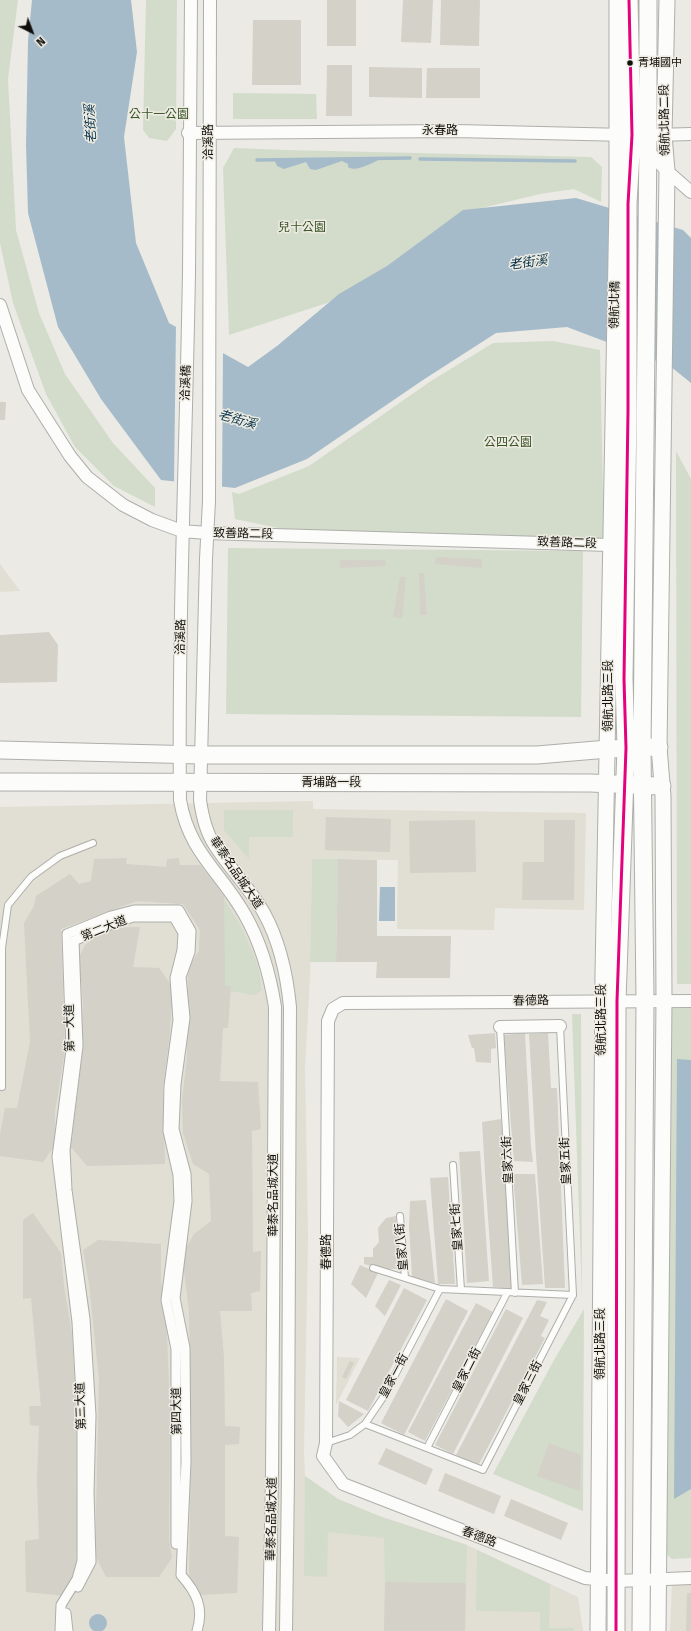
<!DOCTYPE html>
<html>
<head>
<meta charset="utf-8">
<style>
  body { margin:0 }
  #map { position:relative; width:691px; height:1631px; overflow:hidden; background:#ebeae5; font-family:"Fira Sans",sans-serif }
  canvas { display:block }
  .north { position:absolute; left:12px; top:12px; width:40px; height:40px; -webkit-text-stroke:3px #eeece2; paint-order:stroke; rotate:138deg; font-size:11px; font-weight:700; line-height:16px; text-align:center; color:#100f0c }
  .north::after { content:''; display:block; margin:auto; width:14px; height:18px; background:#100f0c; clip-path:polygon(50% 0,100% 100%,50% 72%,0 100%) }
</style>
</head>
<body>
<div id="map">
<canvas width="691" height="1631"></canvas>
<div class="north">N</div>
</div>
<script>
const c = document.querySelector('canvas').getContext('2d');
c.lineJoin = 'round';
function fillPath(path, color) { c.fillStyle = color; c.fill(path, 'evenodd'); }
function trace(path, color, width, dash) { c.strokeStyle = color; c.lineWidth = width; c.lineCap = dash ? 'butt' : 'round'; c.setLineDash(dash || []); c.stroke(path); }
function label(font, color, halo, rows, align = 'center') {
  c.font = font + ' "Fira Sans","Noto Sans TC",sans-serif'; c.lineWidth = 3; c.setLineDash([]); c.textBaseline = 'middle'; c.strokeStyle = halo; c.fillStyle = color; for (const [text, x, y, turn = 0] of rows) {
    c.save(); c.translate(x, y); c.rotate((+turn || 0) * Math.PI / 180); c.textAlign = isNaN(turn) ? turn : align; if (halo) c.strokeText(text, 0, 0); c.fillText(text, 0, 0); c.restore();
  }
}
fillPath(new Path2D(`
  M0,564L20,591L0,592Z
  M313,801V809L586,813L584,910L495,908L494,930L397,929L398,860L312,859L310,977L305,1067L308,1239L304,1451L305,1476L338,1499L379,1516L467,1545L578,1597L583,1631H0V807Z
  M337,1357L360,1358L336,1405Z
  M691,1583V1631H670L672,1584Z`), '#e1ded3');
fillPath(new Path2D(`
  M0,0H18L8,79L16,230L39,313L65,374L113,443L155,488V507L114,486L75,447L46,394L13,303L0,243Z
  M146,0H177L176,129L167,141L149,138L143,130Z
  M233,93L316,94L317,119H233Z
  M234,148L286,150L591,157L602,167L601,202L574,189L540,194L465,212L365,283L327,303L229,335L223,168Z
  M553,341L600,350L604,539L293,531L235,519L232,492L239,494L309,466L431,381L493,343Z
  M676,451L691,479V984H677Z
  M228,548L583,551L581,717L226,714Z
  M224,810H293V837H249V859L224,830Z
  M312,859H338L336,962H310Z
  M224,899C239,922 263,963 261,991L255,995L222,990Z
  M668,1003H691V1558L672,1559L665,1553Z
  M572,1014H581L582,1296Z
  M584,1309L583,1511L493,1474L554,1360Z
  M305,1476L338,1499L379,1516L467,1545L466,1583L385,1582L384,1538L328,1532L327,1577L304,1576Z
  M477,1550L550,1584L549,1628H574V1631H540V1612L476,1611Z`), '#d3dccb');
fillPath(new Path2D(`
  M32,0H131L137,52L124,137L136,243L169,323L248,367L277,346L339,294L387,266L463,210L576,198L683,230L691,238V383L670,366L567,327L496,333L423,380L307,459L235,488L161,480L101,399L58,327L28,213L26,145L28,41Z
  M274,159H381C373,162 356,173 348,167V164L342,161L316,170L310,169L306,162L284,169L277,166Z
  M380,887H395V921H379Z
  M677,1059L691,1060V1489L674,1499Z
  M89 1623a9 9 0 1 1 18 0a9 9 0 1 1-18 0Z`), '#a6bbc9');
fillPath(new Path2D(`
  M176,324L223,351L222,488L174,484Z`), '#ebeae5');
trace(new Path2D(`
  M420,159L575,161
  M257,160L410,158`), '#a6bbc9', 3.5);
fillPath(new Path2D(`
  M327,0H356V46H327Z
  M403,0H433L431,43L401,42Z
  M441,0H480L479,46L440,45Z
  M253,20H301V85H252Z
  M327,65H352V116H326Z
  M369,67L422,68V98L369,97Z
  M427,68H480V98H426Z
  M0,402H6L5,420H0Z
  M436,557L482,559V568L435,564Z
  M340,560H385L386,566L340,568Z
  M419,573H424L427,615H420Z
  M400,577H406L402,618L393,617Z
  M49,632L58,645L57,682L0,683V635Z
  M326,817L391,819L390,852L325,850Z
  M475,820L476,872L410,873L409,821Z
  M544,820H575L574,900H522L523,862H544Z
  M127,858L126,864L166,867L167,859L179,858L180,865H200L224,896L225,986H231L228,1028H223L220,1081L258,1082L261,1129L252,1131L253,1252L261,1251L260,1291L251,1293L252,1311H220L224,1358L225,1426L240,1427L239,1444L225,1445V1536L239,1537L237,1593L201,1595L189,1575L191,1449L189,1311L182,1255L194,1234L211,1221L209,1174L193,1164L183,1133L182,1101L187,1057L188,968L199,951L200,930L183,904L137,901L61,929L65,1050L55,1112V1145L43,1162L0,1156V1134L5,1108H17L30,1042L24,923L34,906L36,896L70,874L79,884L91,881L94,859Z
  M338,859L377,860V936H451L450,978H376L377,962H336Z
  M140,927L133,967L159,968L173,988L169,1041L163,1087L165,1164L87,1166L71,1147L80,1074L83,1002L79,957L85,945L107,928Z
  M495,1033L496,1048L491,1049V1063L476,1062L474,1048H472L468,1035Z
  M525,1033L531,1147L533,1162L514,1161L505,1052L504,1035Z
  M548,1033L551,1088H557L565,1288H545L536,1155L529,1034Z
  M501,1119L504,1149L512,1289L493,1287L486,1190L482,1122Z
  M480,1151L489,1281L467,1283L459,1152Z
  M513,1174H535L543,1284L522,1285Z
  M448,1177L455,1284H438L430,1178Z
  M426,1200L429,1228L435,1283L412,1277L409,1227L410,1201Z
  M33,1213L61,1253L64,1286L72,1334L76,1404L77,1540L76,1577L65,1596L26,1592L25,1541L39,1539L37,1480L39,1426L30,1425L29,1406H41L31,1298L23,1299V1220Z
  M396,1216L399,1257L398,1269H382L364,1264V1257H373V1249L379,1242L378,1228L386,1218Z
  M98,1240L161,1244V1279L167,1335L170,1412L169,1540L172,1558L159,1577H106L95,1555L99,1380L89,1284L83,1250Z
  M360,1265L378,1273L366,1298L351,1284Z
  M389,1280L401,1285L385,1316L375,1306Z
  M404,1288L427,1300L368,1411L346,1400Z
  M446,1299L468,1311L404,1435L381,1423Z
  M537,1300L547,1302L540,1316L549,1320L541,1336L545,1338L478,1466L456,1455Z
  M476,1303L493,1312L425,1441L408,1432Z
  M506,1309L523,1318L453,1454L435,1445Z
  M350,1361L354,1363L346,1379L342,1377Z
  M339,1401L364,1414L348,1427L338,1416Z
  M549,1443L581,1455L580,1491L537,1476Z
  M386,1448L433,1469L426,1485L378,1464Z
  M445,1473L501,1496L494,1514L438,1491Z
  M511,1499L568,1523L561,1540L504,1516Z
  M385,1582L466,1583L465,1631H384Z
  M687,1593H691V1631H686Z`), '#d3d1c8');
const service = new Path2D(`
  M560,1026L573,1295
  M500,1027L515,1293
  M2,1087V948L8,905L31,877L60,856L93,843
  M453,1165L461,1290
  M400,1216L405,1278
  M373,1268L440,1289L573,1295
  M365,1424L483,1470L573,1295
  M326,1443L350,1435L365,1424L384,1396L440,1289
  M427,1448L507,1293`);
const pedestrian = new Path2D(`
  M78,1587L91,1562L89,1492L91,1415L85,1319L67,1190L65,1150L78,1046L74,941L112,924L133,917H174L183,933L182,950L175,978L178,1020L169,1086L168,1131L178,1175L179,1201L166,1300L176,1349V1544
  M66,1613L68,1631
  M60,1631L61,1605L77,1579L82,1561V1414L77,1322L57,1157L71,1050L67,934L111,916L134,910H179L191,931L190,952L181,977L185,1018L176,1084L174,1129L186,1174L187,1201L175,1298L185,1348L186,1462L181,1575C197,1593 204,1608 197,1631`);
const minor = new Path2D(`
  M191,0C190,91 190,182 189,273C186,449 178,625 180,800C189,853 221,872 245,915C261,943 270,975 275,1007L272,1475L269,1631
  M210,0L209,501L206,559L200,800C202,814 206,832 214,844C229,868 250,888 264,913C280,942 287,976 290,1007L288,1475L286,1631
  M188,133L456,131L626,135
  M656,135L691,134
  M646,149L667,171L691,192
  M0,305L28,390L70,456L87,477L123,505L152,520L182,531L207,533L610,545
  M691,1001L343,1003L333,1009L328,1021L326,1443L323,1456L343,1484L585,1578L617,1581L691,1578
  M500,1027L560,1026`);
const tertiary = new Path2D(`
  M598,1631L603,973L617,202V0
  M658,1631L664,1001L663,796L659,747L667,171L664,135L667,0`);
const secondary = new Path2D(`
  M0,750L201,755H537L608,749L659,747
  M0,782L590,783L662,786
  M616,1631L617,1001L626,748L624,679L628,411V204L632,135L629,0
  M641,1631L645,1000L642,748L648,136V0`);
trace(service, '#aeaeaa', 8);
trace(pedestrian, '#aeaeaa', 11);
trace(minor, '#aeaeaa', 14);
trace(tertiary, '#aeaeaa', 17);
trace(secondary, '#aeaeaa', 19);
trace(service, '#fcfcfb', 6);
trace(pedestrian, '#fcfcfb', 9);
trace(minor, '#fcfcfb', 12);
trace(tertiary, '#fcfcfb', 15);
trace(secondary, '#fcfcfb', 17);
trace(new Path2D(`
  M616,1631L617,1001L626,748L624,679L628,411V204L632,135L629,0`), '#e5007d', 3);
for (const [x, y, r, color] of [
  [630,63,3.5,"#100f0c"]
]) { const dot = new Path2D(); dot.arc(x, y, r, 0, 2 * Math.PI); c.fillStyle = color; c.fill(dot); trace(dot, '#eeece2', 1.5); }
label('11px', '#100f0c', '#eeece2', [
  ["青埔國中",638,63]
], 'left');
label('12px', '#365124', '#eeece2', [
  ["公十一公園",159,115],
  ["兒十公園",302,228],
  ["公四公園",508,443]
]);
label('12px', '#100f0c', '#eeece2', [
  ["領航北路二段",665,120,-91],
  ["永春路",440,131],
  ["洽溪路",209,142,-90],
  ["領航北橋",615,305,-89],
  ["洽溪橋",186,383,-88],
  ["致善路二段",243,534,1],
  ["致善路二段",567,543,2],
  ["洽溪路",181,637,-89],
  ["領航北路三段",609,696,-90],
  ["青埔路一段",331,783],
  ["華泰名品城大道",236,873,56],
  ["第二大道",104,929,-22],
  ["春德路",531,1001,-1],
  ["領航北路三段",602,1020,-90],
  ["第一大道",70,1028,-91],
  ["皇家六街",508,1160,-93],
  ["皇家五街",566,1161,-93],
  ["華泰名品城大道",274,1195,-90],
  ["皇家七街",457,1227,-94],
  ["皇家八街",402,1247,-95],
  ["春德路",327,1252,-90],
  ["領航北路三段",601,1344,-90],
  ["皇家二街",467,1370,-63],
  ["皇家一街",394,1376,-62],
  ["皇家三街",528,1383,-63],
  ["第三大道",81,1406,-92],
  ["第四大道",177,1411,-91],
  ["華泰名品城大道",272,1519,-89],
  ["春德路",479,1537,21]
]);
label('italic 13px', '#08334b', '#eeece2', [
  ["老街溪",91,124,-93],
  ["老街溪",528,263,-8],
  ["老街溪",237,420,16]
]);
</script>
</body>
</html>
